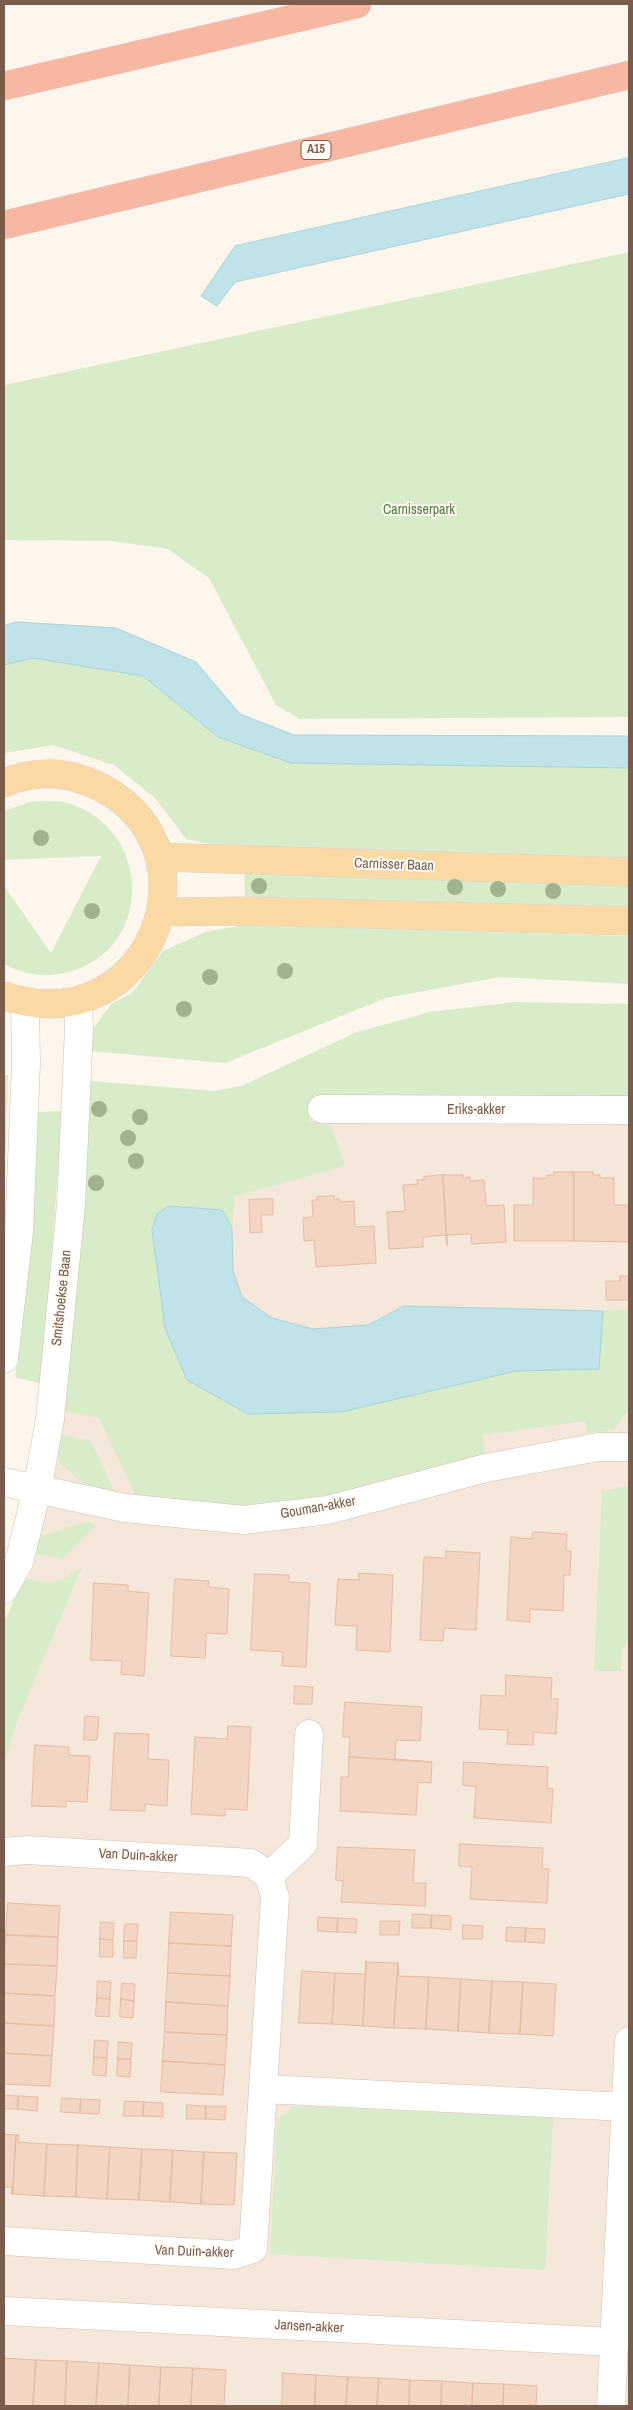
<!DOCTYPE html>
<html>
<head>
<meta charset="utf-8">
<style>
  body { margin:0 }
  #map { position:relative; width:633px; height:2410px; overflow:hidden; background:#fdf6ec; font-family:"Archivo Narrow",sans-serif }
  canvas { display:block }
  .frame { position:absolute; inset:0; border:5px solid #7a5c4d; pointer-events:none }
</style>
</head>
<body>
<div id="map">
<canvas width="633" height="2410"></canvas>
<div class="frame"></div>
</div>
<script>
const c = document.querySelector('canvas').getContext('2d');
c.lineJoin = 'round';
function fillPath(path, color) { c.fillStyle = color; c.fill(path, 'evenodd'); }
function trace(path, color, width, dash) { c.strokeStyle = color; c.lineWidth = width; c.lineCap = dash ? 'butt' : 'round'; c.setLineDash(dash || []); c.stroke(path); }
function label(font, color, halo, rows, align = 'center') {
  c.font = font + ' "Archivo Narrow",sans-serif'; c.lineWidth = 4; c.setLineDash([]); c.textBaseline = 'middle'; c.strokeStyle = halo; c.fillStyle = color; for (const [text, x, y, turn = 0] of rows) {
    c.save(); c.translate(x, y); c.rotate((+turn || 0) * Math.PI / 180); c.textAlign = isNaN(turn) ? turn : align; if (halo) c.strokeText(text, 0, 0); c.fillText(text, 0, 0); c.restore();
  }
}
fillPath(new Path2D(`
  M629,1022V2406H4V1669L22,1609L133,1094L250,1095Z`), '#f5e8da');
fillPath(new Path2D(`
  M629,252V717L300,719L276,705L209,578L168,549L111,541L4,540V385Z
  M33,658L143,676L218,737L629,768V858L223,847L186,839L155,798L114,765L54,745L4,753V665Z
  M33,801C43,802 55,800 64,802C157,826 155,960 58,974C39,977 21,973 4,964V886L51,953L101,856L4,860V811Z
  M244,872L629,883V910L482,903L245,899Z
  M244,925L629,936V984L500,977L386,998L225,1063L89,1051L90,1033L111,1004L133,992L163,951L205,932Z
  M515,1002L629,1004V1098L317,1097L309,1103V1121L331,1126L345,1166L235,1196L232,1228L222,1210L169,1206L157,1214L341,1412L516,1371L599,1369L603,1311L629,1309V1410L614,1430L587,1433L585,1421L483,1435L485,1452L476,1462L304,1506L238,1509L138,1501L99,1418L61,1411L85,1205L91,1081L214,1091L241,1086L357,1032L430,1012Z
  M4,1075H8L4,1213Z
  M63,1111L41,1384L15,1377L32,1229L38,1112Z
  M57,1434L91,1441L116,1495L88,1487L59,1463Z
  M629,1486V1642L622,1648L621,1671H594L602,1491Z
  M87,1521L97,1525L63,1559L30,1553L35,1539Z
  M82,1567L18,1719L4,1763V1622L24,1577C53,1586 57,1584 82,1567Z
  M294,2106L553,2118L545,2270L270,2254L277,2120Z`), '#d8ecc9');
const water = new Path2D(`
  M629,158V194L235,282L217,306L201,296L235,246Z
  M17,622L116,628L196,662L240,714L294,735L629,736V768L291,763L218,737L143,676L33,658L4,665V626Z
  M169,1206L222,1210L232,1228L233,1271L242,1297L272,1318L313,1329L368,1325L404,1306L603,1311L599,1369L516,1371L341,1412L248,1414L187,1380L165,1328L152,1230L157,1214Z`);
fillPath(water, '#bfe3e8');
trace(water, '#a5d3da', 1);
const building = new Path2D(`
  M554,1172H574V1241H514V1205H533V1178H547V1175H554Z
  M574,1172H593V1175H600V1178H614V1205H629V1242L574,1241Z
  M443,1175L447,1245L446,1235L423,1237V1247L389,1249L387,1212L405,1211L403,1185L418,1184L417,1180H424V1177Z
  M443,1175H463V1178L470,1177V1181L484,1180L486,1206L504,1205L506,1242L472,1244L471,1234L447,1235V1245Z
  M334,1196V1199H339L340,1202L354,1201L355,1227L374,1226L376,1263L316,1267L314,1240L304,1241L303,1218L313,1217L312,1200H317V1197Z
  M273,1199V1215H261L262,1232L250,1233L249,1200Z
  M620,1276H629V1300H606V1281H620Z
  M533,1532L567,1534L566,1551H571L570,1575H564L563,1611L530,1609V1622L507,1620L511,1537L532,1539Z
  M446,1551L480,1553L476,1630L444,1628L443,1641L420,1640L424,1557L446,1558Z
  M359,1573L393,1575L390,1652L356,1650L357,1626L335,1625L338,1579L359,1580Z
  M255,1574L289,1575V1582L310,1583L306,1667L282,1666L283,1652L251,1650Z
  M175,1579L209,1581L208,1587L229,1589L227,1634L206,1633L205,1658L171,1656Z
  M94,1583L128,1585V1591L149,1593L144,1676L121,1674L122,1661L91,1660Z
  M506,1675L552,1678L551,1699H558L556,1734L534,1732L533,1745L507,1744L508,1730L479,1729L481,1695L505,1696Z
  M295,1686L313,1687L312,1704H294Z
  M345,1702L422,1707L420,1741L396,1740L395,1759L432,1762L349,1757L350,1737H343Z
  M85,1716L99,1717L97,1740H84Z
  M228,1726L251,1727L247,1810L225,1809V1816L191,1814L195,1737L227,1739Z
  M115,1733L149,1734L148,1759L169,1760L167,1806L145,1804V1811L111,1810Z
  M35,1745L69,1747V1755L90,1756L87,1802L66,1801V1807L32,1806Z
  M349,1757L432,1762L431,1783L418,1782L416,1815L340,1811L341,1777H348Z
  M464,1762L548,1767L547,1788L553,1789L551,1823L474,1818L476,1787L463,1785Z
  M460,1844L543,1848L542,1869H549L547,1903L470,1899L472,1867L459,1866Z
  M338,1847L415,1850L413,1883H426L425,1906L341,1902L343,1881L336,1880Z
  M8,1903L60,1906L58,1937L6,1935Z
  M171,1912L233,1915L231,1946L169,1943Z
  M413,1914L432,1915L431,1928H412Z
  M432,1915L451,1916V1930L431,1928Z
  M318,1917L338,1918L337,1932L318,1931Z
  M338,1918L357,1919L356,1933L337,1932Z
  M381,1921H400L399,1935H380Z
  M101,1922L114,1923L113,1940L100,1939Z
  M125,1924H138L137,1941H124Z
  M463,1925L483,1926L482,1939H463Z
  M507,1927L526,1928L525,1942L506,1941Z
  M526,1928L545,1929L544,1943L525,1942Z
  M6,1935L58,1937L57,1966L5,1964Z
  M100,1939L113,1940V1957H100Z
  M124,1941H137L136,1958H124Z
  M169,1943L231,1946L230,1976L168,1973Z
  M366,1961L363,2026L332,2024L335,1973L365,1974Z
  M367,1962L398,1963L394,2028L363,2026Z
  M398,1963L399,1976L429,1977L426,2029L394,2028Z
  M5,1964L57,1966L55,1996L4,1993Z
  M302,1971L335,1973L332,2024L299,2023Z
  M168,1973L230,1976L228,2006L166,2002Z
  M429,1977L461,1979L458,2031L426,2029Z
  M461,1979L492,1981L489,2033L458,2031Z
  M98,1981L111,1982L110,1999L97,1998Z
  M492,1981L523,1982L520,2034L489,2033Z
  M523,1982L556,1984L553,2036L520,2034Z
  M122,1983L135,1984L134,2001L121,1999Z
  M4,1993L55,1996L54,2026L4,2023Z
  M97,1998L110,1999L109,2017L96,2016Z
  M121,1999L134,2001L133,2018L120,2017Z
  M166,2002L228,2006L227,2035L165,2032Z
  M4,2023L54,2026L52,2056L4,2053Z
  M165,2032L227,2035L225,2065L163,2061Z
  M95,2040L108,2041L107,2058L94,2057Z
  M119,2042L132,2043L131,2059H118Z
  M4,2053L52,2056L50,2086L4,2084Z
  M94,2057L107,2058L106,2076L93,2075Z
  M118,2059H131L130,2077L117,2076Z
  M163,2061L225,2065L223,2095L161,2092Z
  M4,2095L18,2096V2109H4Z
  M18,2096L38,2097L37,2111L18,2109Z
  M62,2098L81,2099L80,2113L61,2112Z
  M81,2099L100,2100L99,2114L80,2113Z
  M125,2101L144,2102L143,2116H124Z
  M144,2102L163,2103V2117L143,2116Z
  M187,2105L206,2106V2119H187Z
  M206,2106H226L225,2120L206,2119Z
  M4,2134L16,2135L13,2194H11L12,2187H4Z
  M16,2135H19L18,2142L47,2144L44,2196L13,2194Z
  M47,2144L78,2145L76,2197L44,2196Z
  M78,2145L110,2147L107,2199L76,2197Z
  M110,2147L142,2149L139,2200L107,2199Z
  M142,2149L173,2150L170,2202L139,2200Z
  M173,2150L204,2152L201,2204L170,2202Z
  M204,2152L237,2153L234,2205L201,2204Z
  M5,2358L36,2360L33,2406H4Z
  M36,2360L67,2361L65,2406H33Z
  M67,2361L99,2363L96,2406H65Z
  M99,2363L130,2365L128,2406H96Z
  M130,2365L161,2367L159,2406H128Z
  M161,2367L193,2368L191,2406H159Z
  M193,2368L226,2370L224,2406H191Z
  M283,2373L316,2375L315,2406H282Z
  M316,2375L348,2377L346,2406H315Z
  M348,2377L379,2378L377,2406H346Z
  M379,2378L410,2380L409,2406H377Z
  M410,2380L442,2381L441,2406H409Z
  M442,2381L473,2383L472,2406H441Z
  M473,2383L504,2384L503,2406H472Z
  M504,2384L537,2386L536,2406H503Z`);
fillPath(building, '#f3d5c3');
trace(building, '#e6bba3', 1);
const minor = new Path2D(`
  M322,1109L629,1110
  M4,1359L19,1232L26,1064L25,1003
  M4,1482L125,1508L244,1520L328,1510L486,1468L598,1447H629
  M4,1589L19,1562L37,1490L50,1419L71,1205L79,1028L78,1001
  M4,1852L27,1850L251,1863L269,1876L275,1897L253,2249L234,2255L4,2241
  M269,1876L303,1844L309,1734
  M264,2089L626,2107
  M4,2311L614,2342
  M611,2406L629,2041`);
const major = new Path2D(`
  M4,783C31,771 61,771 89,782C228,838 155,1046 4,996
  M159,857L629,872
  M161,912L244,911L629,921`);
const highway = new Path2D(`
  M4,86L357,4
  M4,225L629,75`);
trace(minor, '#d1beb0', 29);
trace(major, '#dad1cd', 29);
trace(highway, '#dad1cd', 29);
trace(minor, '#fff', 28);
trace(major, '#fbd9a5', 28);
trace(highway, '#f7b7a3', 28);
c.fillStyle = '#a0b28e';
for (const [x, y] of [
  [41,838],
  [259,886],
  [455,887],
  [498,889],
  [553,891],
  [92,911],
  [285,971],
  [210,977],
  [184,1009],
  [99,1109],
  [140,1117],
  [128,1138],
  [136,1161],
  [96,1183]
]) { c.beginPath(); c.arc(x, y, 8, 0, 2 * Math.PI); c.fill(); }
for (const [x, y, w] of [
  [316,150,30]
]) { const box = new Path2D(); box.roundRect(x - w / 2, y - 9.5, w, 19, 4); c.fillStyle = '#fffaf3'; c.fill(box); trace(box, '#7a5c4d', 1); }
label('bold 12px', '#7a5c4d', null, [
  ["A15",316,150]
]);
label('14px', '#537a41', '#fffaf3', [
  ["Carnisserpark",419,510]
]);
label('14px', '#7a5c4d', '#fffaf3', [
  ["Carnisser Baan",394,865,2],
  ["Eriks-akker",476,1110],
  ["Smitshoekse Baan",62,1298,-84],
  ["Gouman-akker",318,1508,-10],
  ["Van Duin-akker",138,1856,3],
  ["Van Duin-akker",194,2252,2],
  ["Jansen-akker",309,2327,3]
]);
</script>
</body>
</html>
